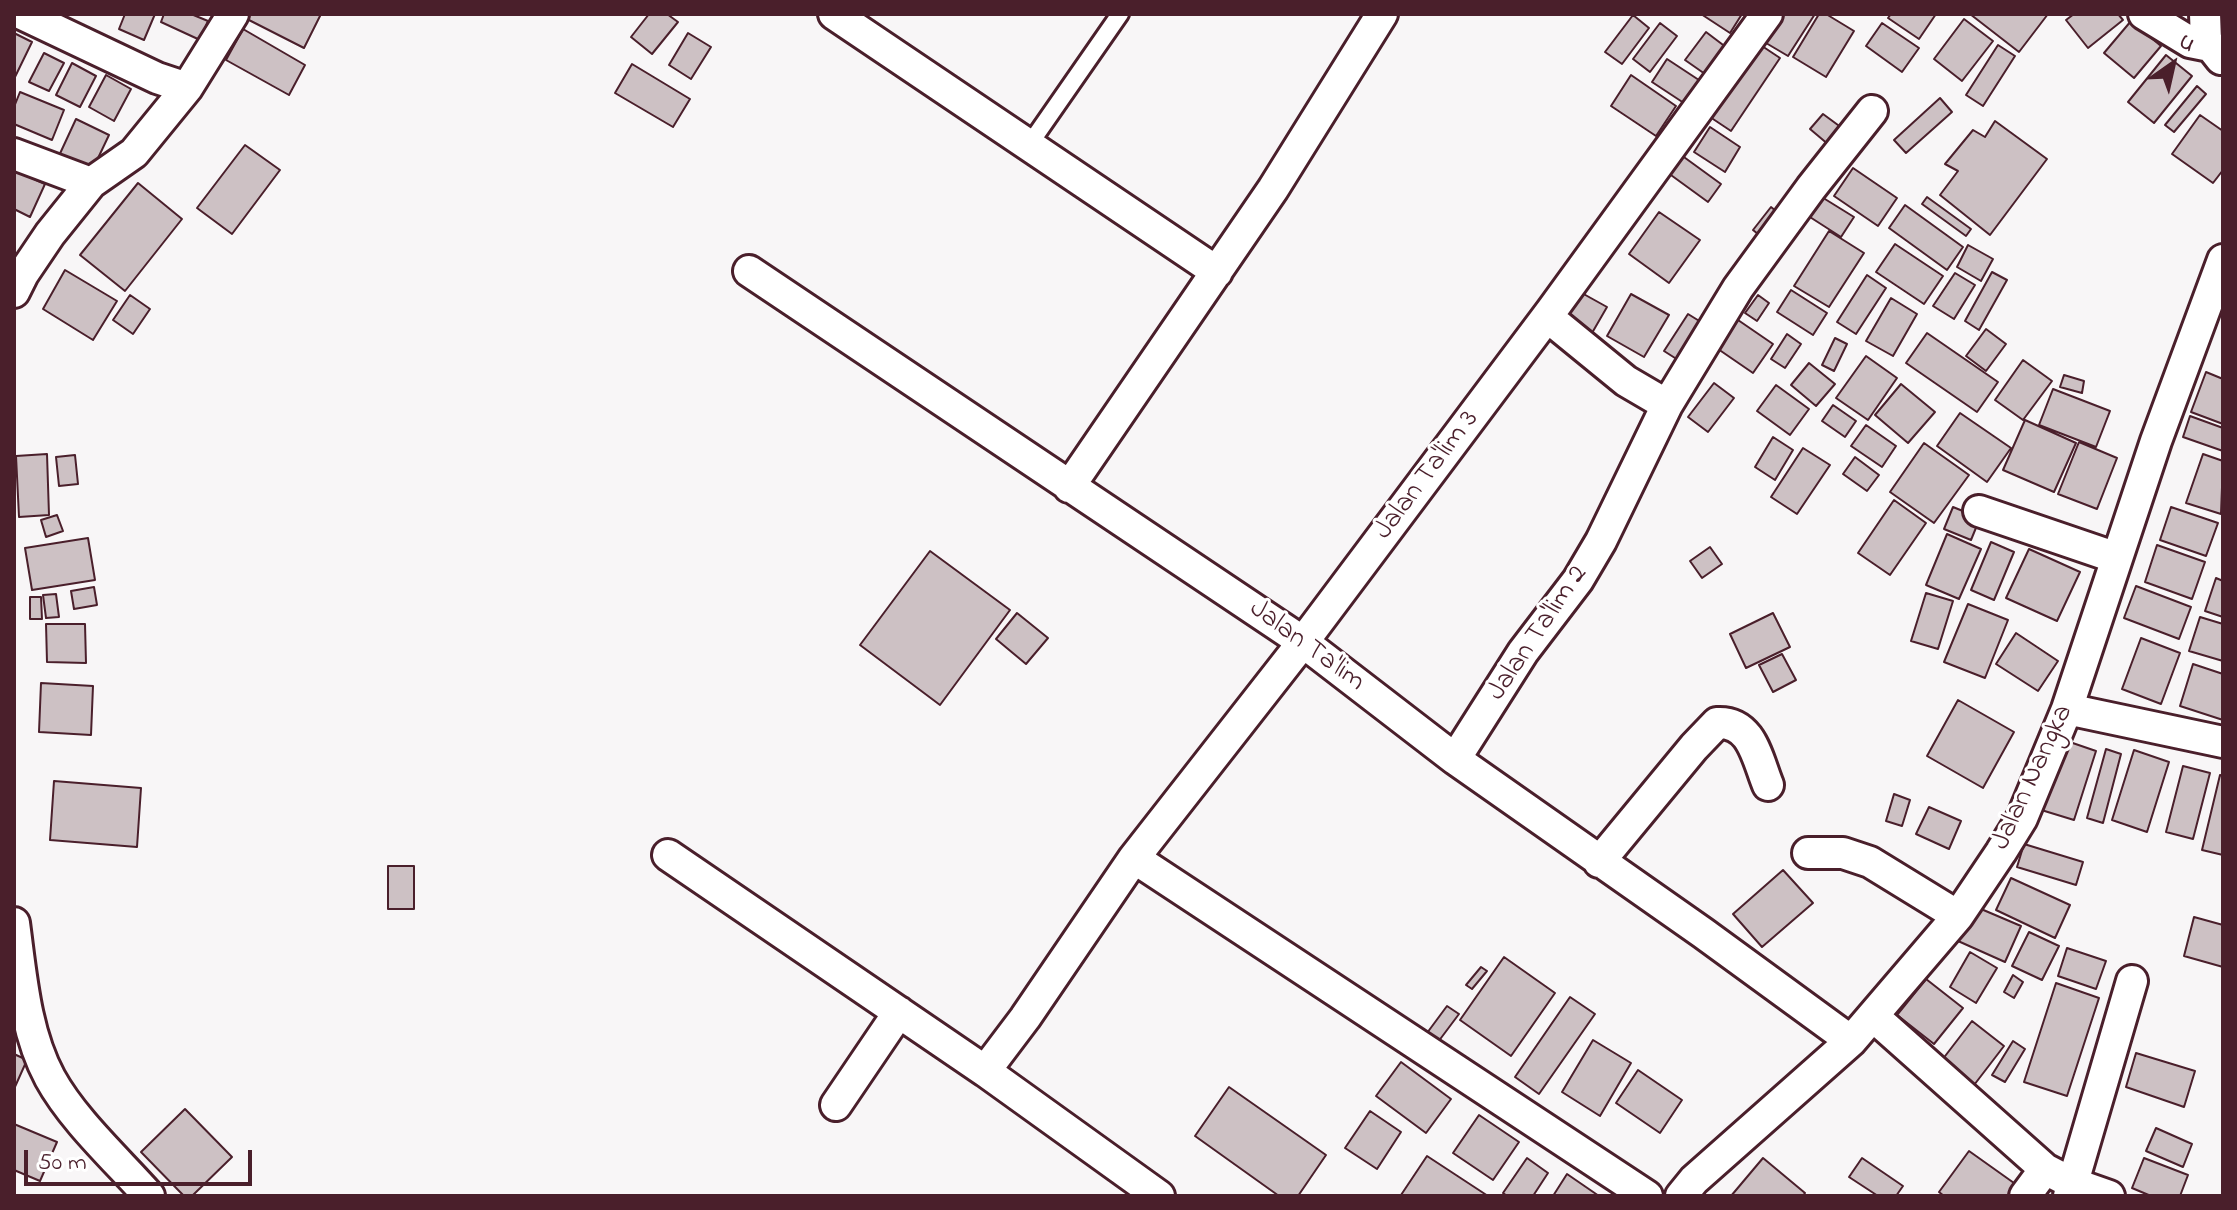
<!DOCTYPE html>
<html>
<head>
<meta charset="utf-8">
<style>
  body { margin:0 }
  #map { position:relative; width:2237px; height:1210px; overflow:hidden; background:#f8f6f7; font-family:"Indie Flower",sans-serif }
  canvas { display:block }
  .frame { position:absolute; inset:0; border:16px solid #4a1f2b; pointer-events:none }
  .north { position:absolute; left:2133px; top:24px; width:80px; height:80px; -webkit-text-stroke:6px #fff; paint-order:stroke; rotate:34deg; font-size:22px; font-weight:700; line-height:32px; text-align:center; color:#4a1f2b }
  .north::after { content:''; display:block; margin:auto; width:28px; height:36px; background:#4a1f2b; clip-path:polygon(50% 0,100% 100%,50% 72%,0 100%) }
  .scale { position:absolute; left:24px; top:1150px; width:228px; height:36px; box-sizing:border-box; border:4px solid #4a1f2b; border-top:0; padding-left:10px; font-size:24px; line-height:28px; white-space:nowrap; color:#4a1f2b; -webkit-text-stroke:6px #fff; paint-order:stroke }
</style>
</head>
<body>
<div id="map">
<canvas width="2237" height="1210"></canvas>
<div class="frame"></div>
<div class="north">U</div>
<div class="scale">50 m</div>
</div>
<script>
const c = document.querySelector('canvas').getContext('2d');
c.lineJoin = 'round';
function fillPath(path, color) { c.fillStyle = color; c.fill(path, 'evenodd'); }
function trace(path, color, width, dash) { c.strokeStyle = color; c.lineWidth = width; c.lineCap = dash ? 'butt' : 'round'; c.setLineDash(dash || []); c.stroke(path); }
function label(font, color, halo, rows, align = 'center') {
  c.font = font + ' "Indie Flower",sans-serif'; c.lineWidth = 6; c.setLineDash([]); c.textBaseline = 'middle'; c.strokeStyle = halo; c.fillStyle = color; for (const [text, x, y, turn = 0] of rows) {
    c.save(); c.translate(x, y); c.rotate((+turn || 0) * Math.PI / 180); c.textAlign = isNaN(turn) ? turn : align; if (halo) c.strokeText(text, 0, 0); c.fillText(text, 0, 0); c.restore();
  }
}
const building = new Path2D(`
  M125,14H155L144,40L119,29Z
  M164,14H191L208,21L200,40L161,22Z
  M247,14H321L304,48L245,18Z
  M649,14H667L678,22L652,54L631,37Z
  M1701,14H1742L1730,33Z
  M1784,14H1815L1788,56L1766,43Z
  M1819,14H1826L1854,31L1826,77L1793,57Z
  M1891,14H1936L1919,39L1888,18Z
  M1970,14H2048L2019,52Z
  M2074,14H2118L2123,20L2088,48L2066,20Z
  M1633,15L1649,28L1622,64L1605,52Z
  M1964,19L1993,41L1962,81L1934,59Z
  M2131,21L2161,46L2134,78L2104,53Z
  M1660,23L1677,36L1650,72L1633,59Z
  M1882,23L1919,48L1902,72L1866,46Z
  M243,29L305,65L289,95L226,60Z
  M1706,32L1735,54L1715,81L1685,60Z
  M14,33L32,42L14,79Z
  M688,33L711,47L691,79L669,65Z
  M1753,40L1780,58L1731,131L1704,113Z
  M1998,45L2015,56L1983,106L1966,95Z
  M44,53L64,63L49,91L29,82Z
  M2166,55L2192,76L2154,123L2128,102Z
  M1667,59L1708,86L1693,109L1652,82Z
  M72,63L96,76L80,107L56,95Z
  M632,64L690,99L673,127L615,93Z
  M106,75L131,89L114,121L89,107Z
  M1631,75L1676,106L1656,136L1611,106Z
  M2197,86L2206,94L2174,132L2165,125Z
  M20,92L64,110L52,140L14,124V107Z
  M1940,98L1952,112L1906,153L1894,140Z
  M1823,114L1842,128L1829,145L1810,129Z
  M2200,115L2223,131V170L2213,183L2172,154Z
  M76,119L109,135L90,175L57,160Z
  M1995,121L2047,159L1990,235L1940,195L1958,171L1945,164L1973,130L1985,137Z
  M1710,127L1740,147L1725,172L1694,152Z
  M245,145L280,170L232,234L197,208Z
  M1677,152L1721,184L1708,202L1664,170Z
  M1853,168L1897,198L1878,226L1834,196Z
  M14,170L45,184L30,217L14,209Z
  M138,183L182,219L125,291L80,255Z
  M1812,191L1854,217L1841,237L1799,210Z
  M1927,197L1971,229L1966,236L1922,204Z
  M1905,205L1963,247L1947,270L1889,228Z
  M1771,207L1787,220L1769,243L1753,230Z
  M1659,212L1700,240L1669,283L1629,254Z
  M1829,231L1864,253L1829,307L1794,286Z
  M1895,244L1943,276L1924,304L1876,272Z
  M1968,245L1993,259L1981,281L1957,267Z
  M65,270L117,301L93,340L43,309Z
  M1992,272L2007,280L1979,330L1965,321Z
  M1955,273L1975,285L1954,319L1933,306Z
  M1867,275L1886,288L1856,334L1837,322Z
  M1791,290L1827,313L1813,335L1777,312Z
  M1580,292L1607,307L1592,333L1566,318Z
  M1631,294L1669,315L1644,357L1607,336Z
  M130,295L150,309L133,334L113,320Z
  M1758,295L1769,303L1757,321L1745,313Z
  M1891,298L1917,314L1893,356L1866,341Z
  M1688,314L1709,327L1686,365L1664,351Z
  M1738,320L1773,344L1753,373L1718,349Z
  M1986,329L2006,344L1986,371L1966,356Z
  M1927,333L1998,382L1977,412L1906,363Z
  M1787,334L1801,344L1785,368L1771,359Z
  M1835,338L1847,344L1834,371L1822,365Z
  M1866,356L1897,378L1868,420L1836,398Z
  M2023,360L2052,381L2023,420L1995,400Z
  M1809,363L1835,384L1816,406L1791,385Z
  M2206,372L2223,379V424L2191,412Z
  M2064,375L2084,381L2082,393L2060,387Z
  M1714,383L1734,398L1708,432L1688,417Z
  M1901,384L1935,412L1908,443L1875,415Z
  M1776,385L1809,409L1790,435L1757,411Z
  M2053,389L2110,411L2096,447L2039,425Z
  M1833,405L1856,421L1845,437L1822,421Z
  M1960,413L2011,448L1987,482L1937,446Z
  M2190,416L2223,428V451L2183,437Z
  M2025,420L2076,443L2054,492L2003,470Z
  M1866,425L1896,446L1882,467L1851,446Z
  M1773,437L1793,450L1775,480L1755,467Z
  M2079,442L2117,458L2097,509L2058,494Z
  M1924,443L1969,475L1934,523L1890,492Z
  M1803,448L1830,465L1797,514L1771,497Z
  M47,454L49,515L19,517L16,456Z
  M2203,454L2223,461L2221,514L2186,503Z
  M75,455L78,484L59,486L56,457Z
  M1855,457L1879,475L1867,491L1843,474Z
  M1894,500L1926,523L1890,575L1858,553Z
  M1953,507L1980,518L1971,540L1944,529Z
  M2171,507L2218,523L2206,556L2160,540Z
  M57,515L63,531L46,537L41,520Z
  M1947,534L1981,549L1959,599L1926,585Z
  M88,538L95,580L32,590L25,548Z
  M1991,542L2014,552L1994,600L1971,590Z
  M2157,545L2205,562L2192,599L2145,582Z
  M1710,547L1722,564L1702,578L1690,561Z
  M2029,549L2080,572L2057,621L2006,598Z
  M930,551L1010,610L940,705L860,645Z
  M2216,578L2223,581V617L2205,611Z
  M2136,586L2191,607L2179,639L2124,618Z
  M94,587L97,605L74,609L71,591Z
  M1926,593L1953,601L1938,649L1911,641Z
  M56,594L59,617L46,618L43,595Z
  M30,597H41L42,619H30Z
  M1968,604L2008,620L1985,678L1944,662Z
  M1017,613L1048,638L1026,664L996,639Z
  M1773,613L1790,647L1746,668L1730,634Z
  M2200,617L2223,624V661L2189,651Z
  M46,624H85L86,663L47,662Z
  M2016,633L2058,661L2038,691L1996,664Z
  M2141,638L2180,653L2161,704L2122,689Z
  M1782,654L1796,680L1773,692L1759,665Z
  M2193,664L2223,674V720L2180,706Z
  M41,683L93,686L91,735L39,732Z
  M1958,700L2014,732L1983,788L1927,756Z
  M2061,739L2096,751L2074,820L2038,809Z
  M2106,749L2121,754L2103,823L2087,818Z
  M2134,750L2169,762L2147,832L2112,820Z
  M2183,766L2210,773L2193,839L2166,832Z
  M2220,775L2223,776V855L2202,850Z
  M54,781L141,788L137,847L50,840Z
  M1894,794L1910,800L1902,826L1886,821Z
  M1929,807L1961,821L1949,849L1916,834Z
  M2024,844L2083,862L2076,885L2017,867Z
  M388,866H414V909H388Z
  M1783,870L1813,903L1762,947L1733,914Z
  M2011,878L2070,905L2055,938L1996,910Z
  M1974,906L2021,926L2005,962L1958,941Z
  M2194,917L2223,925V967L2184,956Z
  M2029,932L2059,946L2042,980L2012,966Z
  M2067,948L2106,961L2096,989L2058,976Z
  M1970,952L1997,968L1976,1003L1950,987Z
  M1504,957L1555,993L1511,1056L1460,1020Z
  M1481,967L1487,971L1472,989L1466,985Z
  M2013,975L2023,982L2014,998L2004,992Z
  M1926,979L1963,1008L1934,1044L1897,1015Z
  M2056,983L2099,998L2067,1096L2024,1082Z
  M1570,997L1595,1014L1539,1094L1515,1077Z
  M1447,1006L1459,1014L1438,1042L1427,1033Z
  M1972,1021L2004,1046L1971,1089L1939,1064Z
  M1593,1040L1631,1063L1600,1116L1562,1092Z
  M2013,1041L2025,1049L2005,1082L1992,1075Z
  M2136,1053L2195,1071L2184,1107L2126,1087Z
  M14,1054L27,1060L14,1089Z
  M1401,1062L1451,1099L1426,1133L1376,1096Z
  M1638,1070L1682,1100L1660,1133L1616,1103Z
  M1229,1087L1326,1155L1298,1196H1279L1195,1136Z
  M185,1109L232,1157L192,1196H184L141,1152Z
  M1370,1111L1401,1132L1377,1169L1345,1148Z
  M1479,1115L1519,1142L1493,1180L1453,1153Z
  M14,1124L57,1142L40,1181L14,1170Z
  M2156,1128L2192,1144L2183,1167L2146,1151Z
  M1969,1151L2021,1188L2015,1196H1944L1939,1192Z
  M1427,1156L1488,1196L1401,1195Z
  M1527,1158L1548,1173L1533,1196H1507L1503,1193Z
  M1763,1158L1805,1193L1803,1196H1731Z
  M1862,1158L1903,1186L1896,1196H1878L1849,1177Z
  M2144,1158L2188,1175L2180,1196H2151L2132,1188Z
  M1567,1174L1599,1196H1553Z`);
fillPath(building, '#cdc1c4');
trace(building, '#4a1f2b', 2);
const service = new Path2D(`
  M1029,145L1120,14`);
const minor = new Path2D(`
  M22,14L157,78L187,88
  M834,14L1217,272
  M2144,14L2190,42L2210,46
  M2205,14L2206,40L2221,59
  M14,154L91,183
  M749,271L1303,642L1455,759L1703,933L1851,1041
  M14,292L23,274L50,234L91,183L134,153L187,88L233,14
  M1552,310L1551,317L1555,323L1626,381L1667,405
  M1069,487L1273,189L1382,14
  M1979,511L2117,558
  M2067,709L2223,742
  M1455,759L1523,652L1578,580L1601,541L1667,405L1738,288L1811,188L1872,111
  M1808,853H1843L1870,862L1958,916
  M668,855L985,1071
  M1134,858L1647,1196
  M1599,862L1694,747L1717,723C1752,721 1757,758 1768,785
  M14,923C21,975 25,1032 50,1078C73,1120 117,1160 149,1196
  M1873,1016L2045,1169L2072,1183L2109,1196
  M836,1105L899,1012
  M1159,1196L985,1071L1025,1018L1134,858L1303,642L1552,310L1767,14
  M1681,1196L1694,1180L1851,1041L1958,916L2001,852L2022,818L2067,709L2156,441L2223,260
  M2025,1196L2045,1169
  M2069,1196L2132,981`);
trace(service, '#4a1f2b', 22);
trace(minor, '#4a1f2b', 36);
trace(service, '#fff', 16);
trace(minor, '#fff', 30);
label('28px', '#4a1f2b', '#fff', [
  ["Jalan Ta'lim 3",1428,476,-53],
  ["Jalan Ta'lim 2",1539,634,-56],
  ["Jalan Ta'lim",1306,647,36],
  ["Jalan Nangka",2034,778,-65]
]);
</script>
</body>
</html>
